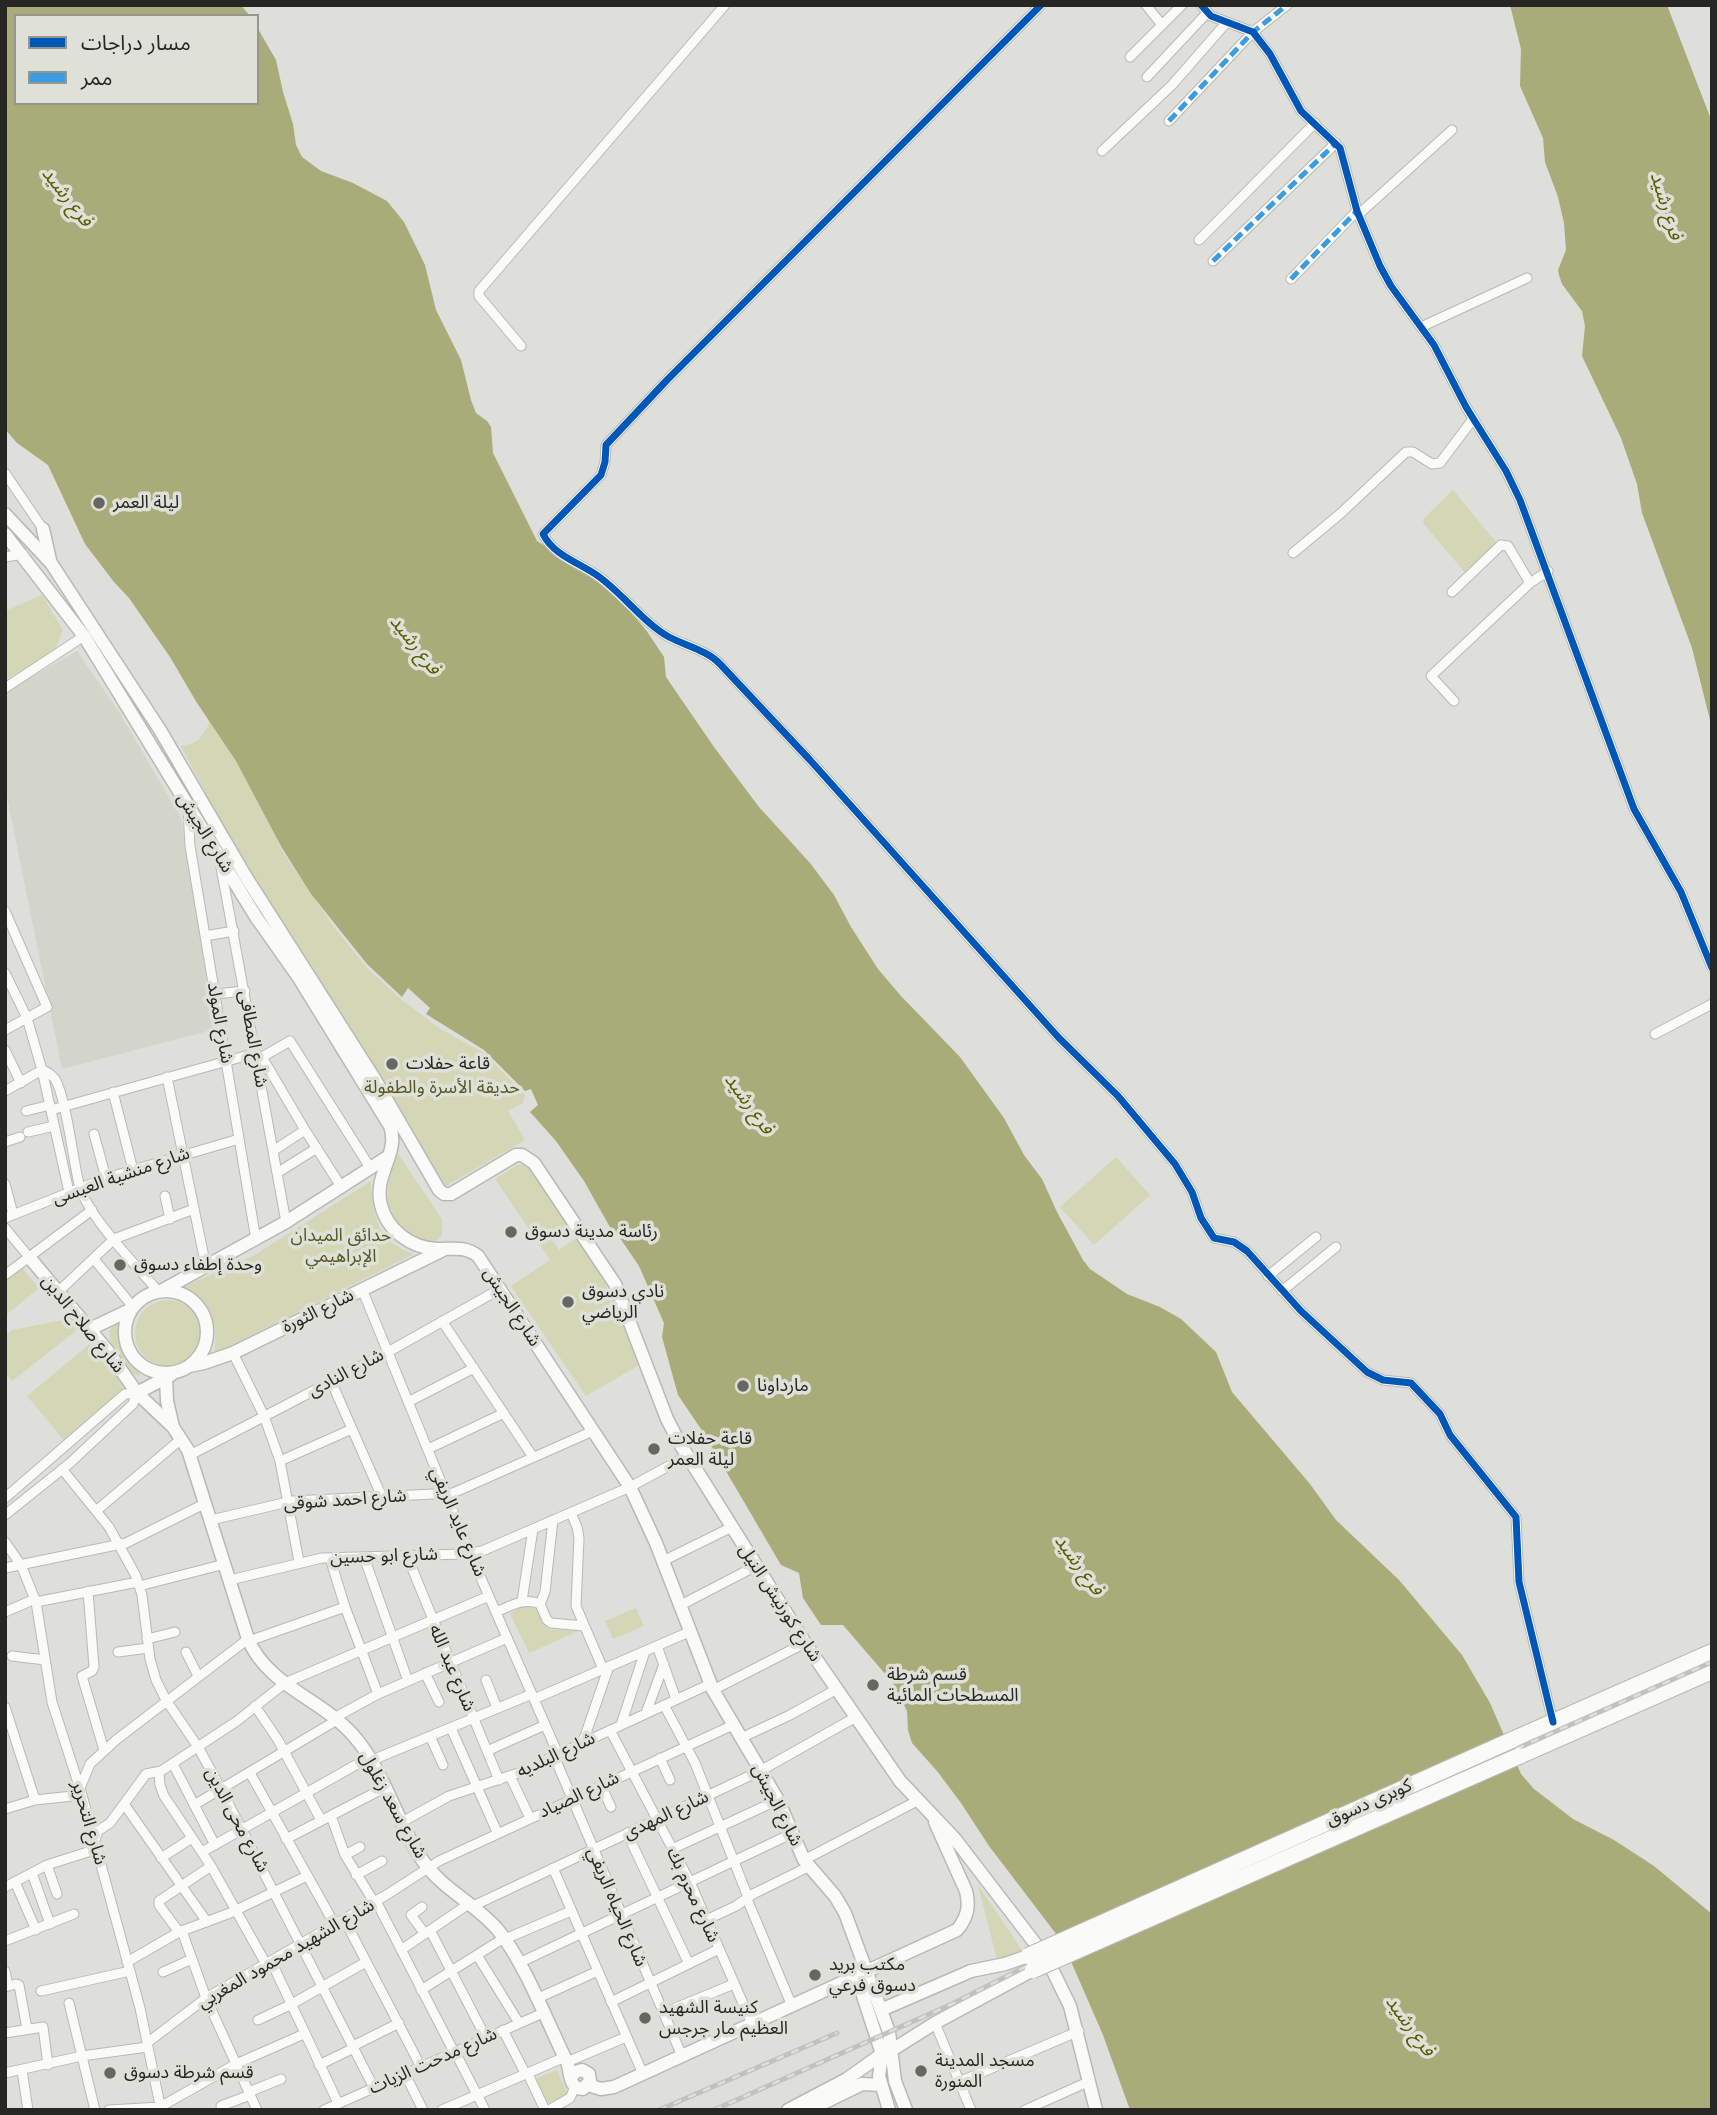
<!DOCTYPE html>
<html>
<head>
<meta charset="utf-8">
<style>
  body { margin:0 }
  #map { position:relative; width:1717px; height:2115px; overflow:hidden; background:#dededa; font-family:Montserrat,"Noto Sans Arabic",sans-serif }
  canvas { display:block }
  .frame { position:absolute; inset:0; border:7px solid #262623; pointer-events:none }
  .legend { position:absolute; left:14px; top:14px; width:245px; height:91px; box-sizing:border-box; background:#dfe0d8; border:2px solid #959690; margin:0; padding:9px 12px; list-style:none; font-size:21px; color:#262623 }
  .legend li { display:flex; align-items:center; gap:14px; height:35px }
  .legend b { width:35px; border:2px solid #959690 }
</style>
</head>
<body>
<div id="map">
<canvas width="1717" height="2115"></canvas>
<div class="frame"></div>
<ul class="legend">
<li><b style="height:9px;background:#0057b8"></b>مسار دراجات</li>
<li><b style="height:9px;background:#3c9ce0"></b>ممر</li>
</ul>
</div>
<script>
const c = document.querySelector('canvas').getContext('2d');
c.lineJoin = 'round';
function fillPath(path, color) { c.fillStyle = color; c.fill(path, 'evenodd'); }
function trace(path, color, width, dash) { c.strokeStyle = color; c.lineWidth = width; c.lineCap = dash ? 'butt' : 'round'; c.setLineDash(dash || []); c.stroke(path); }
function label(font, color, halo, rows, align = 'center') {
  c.font = font + ' Montserrat,"Noto Sans Arabic",sans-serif'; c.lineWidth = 7; c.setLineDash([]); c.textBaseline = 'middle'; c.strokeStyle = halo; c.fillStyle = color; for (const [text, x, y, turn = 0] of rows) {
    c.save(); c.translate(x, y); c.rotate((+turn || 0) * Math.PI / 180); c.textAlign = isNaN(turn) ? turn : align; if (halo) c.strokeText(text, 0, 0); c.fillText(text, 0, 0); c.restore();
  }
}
fillPath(new Path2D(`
  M77,651L119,712L181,818L216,1029L62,1069L5,787V692Z`), '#d4d5ca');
fillPath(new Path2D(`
  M1453,490L1499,546L1467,575L1423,523L1424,518Z
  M42,595L63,630L54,652L5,680V611Z
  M210,722L236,761L271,825L282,851L333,926L369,970L402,1000L442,1030L484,1053L525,1095L523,1103L508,1111L525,1140L444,1187L242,862L181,746C198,745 202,736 210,722Z
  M398,1154L442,1219V1234L437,1241C386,1238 378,1193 398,1154Z
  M1116,1157L1150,1195L1094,1245L1060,1207Z
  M517,1165H529L568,1225L551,1237L559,1250L575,1239L578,1241L604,1281L623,1319L639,1365L586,1396L511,1286L550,1260L495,1179Z
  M371,1181C373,1216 376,1242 414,1254L214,1354C219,1325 212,1299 183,1287L253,1256Z
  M22,1268L39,1288L5,1316V1282Z
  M135 1333a33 33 0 1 1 66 0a33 33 0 1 1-66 0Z
  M121,1316L120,1343L139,1369L140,1376L133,1374L112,1350L109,1331Z
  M68,1319L77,1330L12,1381L5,1373V1336L12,1330Z
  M91,1343L132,1392L68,1445L27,1396Z
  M525,1605L538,1610L547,1629L578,1631L529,1653L510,1614Z
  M636,1608L644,1626L613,1639L605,1621Z
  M978,1885L1024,1953L997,1960Z
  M557,2070L568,2095L544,2105L533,2080Z`), '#d4d7b5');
fillPath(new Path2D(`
  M5,5H241L250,16H16V103H257V27L276,60L283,92L293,124L296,145L302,157L321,171L353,183L387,201L404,222L425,265L436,310L461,360L471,400L476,413L487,421L491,427L493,453L537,541L610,588L646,630L664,657L666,677L714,747L759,807L810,863L834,895L851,927L878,969L901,996L960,1057L1004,1118L1024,1155L1042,1179L1057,1212L1083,1260L1090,1269L1127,1294L1160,1307L1181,1319L1216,1352L1232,1392L1310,1484L1336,1520L1399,1580L1462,1655L1490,1703L1521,1774L1534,1789L1573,1819L1614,1840L1654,1866L1712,1914V2110H1130L1103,2035L1063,1943L989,1846L961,1803L937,1771L912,1743L908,1730L907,1711L893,1683L843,1625H821L803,1598L799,1573L781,1565L703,1432L678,1395L662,1337L664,1323L639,1266L620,1238L611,1229L584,1181L556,1141L530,1112L538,1105L531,1089L525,1091L484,1050L426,1014L430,1008L408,988L402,997L367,964L311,894L282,848L236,761L197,703L170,657L129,598L114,582L85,544L48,465L17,443L5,429Z
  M1510,5H1667L1712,122V728L1692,648L1642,513L1637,484L1621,438L1582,356L1585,326L1582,311L1562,284L1559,275L1558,270L1566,250L1564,223L1558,197L1545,162L1543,138L1520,86L1521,49Z`), '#a8ac79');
const street = new Path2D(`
  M1041,5L667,380L606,445L605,462L601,475L543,534C554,556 580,563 598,576C622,593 645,624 669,637C686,646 707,650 721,665L810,760L1059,1038L1118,1096L1175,1164L1192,1192L1201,1218L1214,1238L1234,1242L1247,1251L1301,1311L1367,1372L1383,1380L1411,1383L1440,1414L1450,1435L1516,1517L1519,1582L1553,1722
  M1146,5L1162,25
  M1201,5L1211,16L1253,32L1270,54L1301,111L1340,148L1357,211L1380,266L1391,286L1434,345L1466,407L1506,471L1520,500L1634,809L1681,892L1712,968
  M1130,57L1182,5
  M1147,77L1207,13
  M1169,121L1253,32L1287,5
  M1102,151L1172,85L1227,22
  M1358,215L1452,130
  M1199,240L1315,123
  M1213,261L1336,143
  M1291,279L1357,211
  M1421,327L1527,278
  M521,346L479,296V291L725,5
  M5,473L43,529
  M1293,553L1340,514L1406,452H1413L1432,464L1440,463L1473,419
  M5,557L23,554
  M1452,592L1501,545L1508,546L1530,583
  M5,688L84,636
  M1454,701L1431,676L1530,583L1548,571
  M188,809L190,846L256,1240
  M220,862L286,1222
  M5,911L47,1007L5,1030
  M205,936L234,931
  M5,973L27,1018L42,1070L69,1192
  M215,994L245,991
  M1655,1034L1712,1004
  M5,1050L21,1083
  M262,1057L305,1130L342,1188
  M257,1060L290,1041L371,1169
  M167,1077L206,1267
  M5,1091L42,1070C48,1072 51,1074 55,1079C66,1097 73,1160 79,1184C87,1216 136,1265 158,1291
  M113,1092L133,1170
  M51,1110L256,1053
  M26,1111L50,1105
  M28,1132L54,1126
  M94,1134L106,1178
  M5,1142L20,1137
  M273,1151L305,1130
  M277,1173L317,1148
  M5,1184L13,1214
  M165,1196L170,1219
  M5,1218L106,1178L239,1139
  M5,1228L29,1257
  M94,1259L133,1307
  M5,1275L92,1210
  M1268,1276L1316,1237
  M362,1289L470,1553L558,1754
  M1282,1291L1336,1247
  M58,1292L114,1239L194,1209
  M442,1321L533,1457
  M233,1353L264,1416L280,1461L299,1562
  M331,1381L382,1497
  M408,1402L474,1368
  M428,1449L504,1413
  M190,1455L388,1352L500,1289
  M280,1461L352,1429
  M62,1469L109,1527L136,1576L142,1595L150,1659L156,1680L166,1700L198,1747L221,1789L374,2088
  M5,1498L125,1394L137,1393L133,1404L70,1463L5,1515
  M96,1511L180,1440
  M571,1513L577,1527L579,1538L576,1606L603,1669
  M211,1520L292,1501L453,1493L593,1431
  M5,1542L21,1565L36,1602L52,1702L82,1795L140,2008L161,2110
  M407,1556L499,1780
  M364,1557L408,1681
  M330,1558L345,1607L378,1694
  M663,1561L732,1527
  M5,1568L126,1543L206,1503
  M230,1580L322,1558L464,1554L482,1551L630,1487L687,1456
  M139,1586L225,1564
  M88,1591L94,1667L92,1671L82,1676L104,1750
  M522,1601L533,1529
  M36,1602L138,1582
  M540,1604L545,1592L553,1520
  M679,1606L756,1566
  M5,1612L35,1599
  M496,1612C511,1606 524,1597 540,1604L547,1620L551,1623L584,1626
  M147,1639L175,1632
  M249,1641L345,1607
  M657,1646L676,1699
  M118,1652L148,1648
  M186,1652L198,1676
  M12,1656L45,1660
  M425,1673L439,1702
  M486,1680L497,1708
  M713,1690L805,1643
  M534,1699L689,1632
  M664,1705L695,1763L748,1897
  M255,1706L278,1740L321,1820
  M5,1707L35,1800
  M646,1713L664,1664
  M334,1718L378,1694L507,1638
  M621,1725L645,1651
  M451,1728L497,1832
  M610,1730L690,1882L752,2024
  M430,1736L443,1765
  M741,1738L790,1715L837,1689
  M583,1742L609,1666
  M487,1751L545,1725
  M554,1756L682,2056
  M660,1758L670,1780
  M370,1761L532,1694
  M173,1764L215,1845
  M159,1773L160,1785L164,1796L211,1866L266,1964
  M250,1773L335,1925
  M510,1776L530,1818
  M601,1785L611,1807
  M80,1788L90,1764L116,1740L248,1639
  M124,1804L207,1922
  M194,1805L337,1720
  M5,1809L35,1800L82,1795
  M331,1816L345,1855L374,1902
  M402,1822L449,1796L518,1773L710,1684
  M627,1833L689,1964
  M286,1839L384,1788
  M95,1840L98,1831L110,1823L146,1774L161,1771L237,1721L285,1683L489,1596
  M672,1849L778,1800
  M202,1852L368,1758
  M345,1855L360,1847
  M161,1858L192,1838
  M804,1860L917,1801
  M47,1865L57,1894
  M553,1868L643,2074
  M32,1873L50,1924
  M356,1875L382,1861
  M15,1882L36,1930
  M5,1887L47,1865L97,1849
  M747,1899L792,2006
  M376,1901L454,2052
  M473,1906L760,1771L856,1717
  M422,1907L411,1915L425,1934
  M344,1919L421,2067
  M706,1920L736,1906L753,1894L808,1867
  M430,1930L486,2038
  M182,1931L206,1998L257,2110
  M179,1932L159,1905V1901L211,1866
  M505,1939L571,1911
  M5,1941L74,1914
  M401,1950L470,1903
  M477,1955L519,2023
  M271,1961L338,2103
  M127,1962L179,1932L230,1913L307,1876
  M519,1963L793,1833
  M5,1971L8,1986
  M163,1972L192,1959
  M5,1987L16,1984L19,1985L27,2029
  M421,1990L504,1938
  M41,1991L130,1971
  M536,1999L598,1971
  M611,2002L719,1949
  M69,2003L95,2110
  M663,2013L734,1984
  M258,2020L290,2005L366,1962
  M935,2023L971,2110
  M503,2030L525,2073
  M5,2033L43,2027L48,2065
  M147,2043L206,1998L388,1894L439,1861L733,1725
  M353,2046L399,2023
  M455,2052L485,2110
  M567,2062L626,2037
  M319,2065L354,2048
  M22,2070L28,2110
  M527,2072L545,2110
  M5,2073L82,2056L147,2047
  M405,2074L423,2110
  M959,2082L1079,2031
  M249,2092L281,2079
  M221,2106L250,2095
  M109,2110L160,2107L236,2064L304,2034
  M324,2110L543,2013
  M442,2110L565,2057
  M549,2110L570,2098L575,2087
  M1025,2110L1090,2081`);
const secondary = new Path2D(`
  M5,514L51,563L160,730L246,877L374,1078L439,1190L444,1194H451L516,1155H522L534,1163L615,1284L667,1419L680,1444L805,1643L900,1781L955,1839L1047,1959L1070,2006L1096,2110
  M43,529L50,560
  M5,534L84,636L256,917L299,978L390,1126C400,1153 373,1175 381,1205C387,1230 411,1248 437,1249C452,1249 465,1246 478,1256L630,1487L656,1543L713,1690L778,1800L804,1860L835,1896L845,1913L889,2032L895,2081L906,2110
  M29,1257L107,1350L137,1393L173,1427L188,1450L248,1639C268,1686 321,1699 353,1735C385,1771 396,1822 423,1861C442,1889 476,1904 498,1930C525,1963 547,2022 567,2062C571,2073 568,2088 583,2089L590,2081L589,2074L582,2070L575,2072L571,2078
  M161,1291L286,1222L389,1156
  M125 1332a41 41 0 1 1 82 0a41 41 0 1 1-82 0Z
  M90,1329L132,1309
  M189,1366L204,1363L233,1353L443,1250
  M166,1378L167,1401L173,1427
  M137,1393L171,1375
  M867,1973L863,1996L882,2054L879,2076L889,2110
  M881,2010L971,1971L1005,1964L1028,1956
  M892,2050L935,2023L1033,1970
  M588,2085L601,2089L614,2087L957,1930C967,1918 970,1907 966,1891L935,1822
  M788,2110L847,2079L882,2054
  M809,2110L862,2084L881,2085`);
const highway = new Path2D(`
  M1512,1740L1712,1652
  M1519,1756L1712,1671`);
trace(street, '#b8b8b5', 11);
trace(secondary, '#b8b8b5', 15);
trace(highway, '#b8b8b5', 18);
trace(street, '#fafaf9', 9);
trace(secondary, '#fafaf9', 12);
trace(highway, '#fafaf9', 16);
const rail = new Path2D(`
  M659,2110L837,2033
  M714,2110L952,2004L1027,1966L1712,1662`);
trace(rail, '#c1c1c0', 5);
trace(rail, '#dfe0d8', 2.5, [8]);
const highwayBridge = new Path2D(`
  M1028,1956L1512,1740
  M1033,1970L1519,1756`);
trace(highwayBridge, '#b8b8b5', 18, []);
trace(highwayBridge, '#fafaf9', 16);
trace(new Path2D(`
  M1169,121L1253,32L1287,5
  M1213,261L1336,143
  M1291,279L1357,211`), '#3c9ce0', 5, [10, 5]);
trace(new Path2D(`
  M1041,5L667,380L606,445L605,462L601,475L543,534C554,556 580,563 598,576C622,593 645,624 669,637C686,646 707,650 721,665L810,760L1059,1038L1118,1096L1175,1164L1192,1192L1201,1218L1214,1238L1234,1242L1247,1251L1301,1311L1367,1372L1383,1380L1411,1383L1440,1414L1450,1435L1516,1517L1519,1582L1553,1722
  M1201,5L1211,16L1253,32L1270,54L1301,111L1340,148L1357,211L1380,266L1391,286L1434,345L1466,407L1506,471L1520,500L1634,809L1681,892L1712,968`), '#0057b8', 7);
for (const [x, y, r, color] of [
  [99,503,7,"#666663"],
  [392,1064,7,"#666663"],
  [511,1232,7,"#666663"],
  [120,1265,7,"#666663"],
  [568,1302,7,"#666663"],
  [743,1386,7,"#666663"],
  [654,1449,7,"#666663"],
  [873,1685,7,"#666663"],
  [815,1975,7,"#666663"],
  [645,2018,7,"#666663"],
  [921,2071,7,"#666663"],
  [110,2073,7,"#666663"]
]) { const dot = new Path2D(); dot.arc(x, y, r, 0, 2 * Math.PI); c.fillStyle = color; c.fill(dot); trace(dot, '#dfe0d8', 2.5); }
label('18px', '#262623', '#dfe0d8', [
  ["ليلة العمر",113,503],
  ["قاعة حفلات",406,1064],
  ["رئاسة مدينة دسوق",525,1232],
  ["وحدة إطفاء دسوق",134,1265],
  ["نادي دسوق",582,1292],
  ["الرياضي",582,1313],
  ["مارداونا",757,1386],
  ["قاعة حفلات",668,1439],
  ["ليلة العمر",668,1460],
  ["قسم شرطة",887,1675],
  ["المسطحات المائية",887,1696],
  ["مكتب بريد",829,1965],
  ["دسوق فرعي",829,1986],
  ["كنيسة الشهيد",659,2008],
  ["العظيم مار جرجس",659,2029],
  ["مسجد المدينة",935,2061],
  ["المنورة",935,2082],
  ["قسم شرطة دسوق",124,2073]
], 'left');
label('18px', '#262623', '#dfe0d8', [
  ["شارع الجيش",205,833,58],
  ["شارع المولد",220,1023,80],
  ["شارع المطافى",253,1039,80],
  ["شارع منشية العبسى",121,1176,-19],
  ["شارع الجيش",512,1307,57],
  ["شارع الثورة",318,1311,-26],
  ["شارع صلاح الدين",83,1324,51],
  ["شارع النادى",346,1373,-28],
  ["شارع احمد شوقى",345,1500,-4],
  ["شارع عايد الريفي",458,1522,67],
  ["شارع ابو حسين",384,1556,-2],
  ["شارع كورنيش النيل",780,1603,57],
  ["شارع عبد الله",452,1668,67],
  ["شارع البلديه",556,1755,-25],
  ["شارع الصياد",579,1795,-25],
  ["كوبرى دسوق",1369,1803,-24],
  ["شارع سعد زغلول",393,1805,61],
  ["شارع الجيش",777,1805,63],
  ["شارع المهدى",666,1815,-25],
  ["شارع محى الدين",237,1820,62],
  ["شارع التحرير",89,1823,74],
  ["شارع محرم بك",693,1895,65],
  ["شارع الحياه الريفي",617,1907,67],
  ["شارع الشهيد محمود المغربي",286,1954,-30],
  ["شارع مدحت الزيات",433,2061,-24]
]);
label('18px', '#555923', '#dfe0d8', [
  ["حديقة الأسرة والطفولة",442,1088],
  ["حدائق الميدان",341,1236],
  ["الإبراهيمي",341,1257]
]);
label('italic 19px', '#565b00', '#dfe0d8', [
  ["فرع رشيد",67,197,52],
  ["فرع رشيد",1666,206,73],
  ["فرع رشيد",415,645,52],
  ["فرع رشيد",749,1104,54],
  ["فرع رشيد",1079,1565,54],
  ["فرع رشيد",1410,2026,54]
]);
</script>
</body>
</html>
